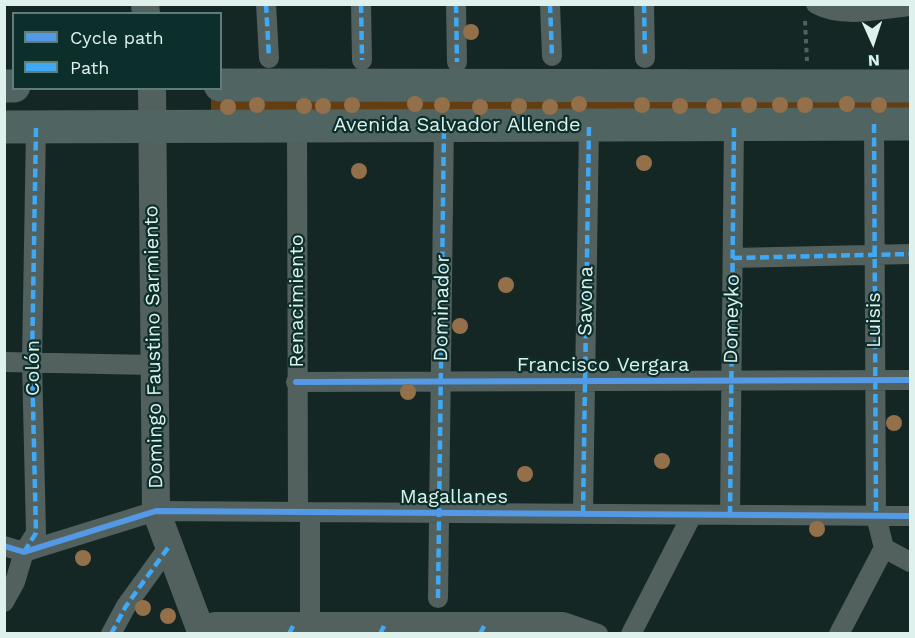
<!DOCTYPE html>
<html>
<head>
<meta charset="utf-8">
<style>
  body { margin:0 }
  #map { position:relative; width:915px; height:638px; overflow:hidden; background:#152725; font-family:"Work Sans",sans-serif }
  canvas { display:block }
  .frame { position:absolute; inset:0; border:6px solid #def1ed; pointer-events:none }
  .legend { position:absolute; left:12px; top:12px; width:210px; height:78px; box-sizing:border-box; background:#0d2f2b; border:2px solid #617d79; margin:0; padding:8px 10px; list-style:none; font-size:18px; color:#def1ed }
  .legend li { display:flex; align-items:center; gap:12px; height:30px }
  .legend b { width:30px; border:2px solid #617d79 }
  .north { position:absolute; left:843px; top:12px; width:60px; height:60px; -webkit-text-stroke:4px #0d2f2b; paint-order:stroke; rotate:177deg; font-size:16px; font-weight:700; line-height:24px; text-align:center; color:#def1ed }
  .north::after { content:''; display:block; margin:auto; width:21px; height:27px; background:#def1ed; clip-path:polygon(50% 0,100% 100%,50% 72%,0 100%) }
</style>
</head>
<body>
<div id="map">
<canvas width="915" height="638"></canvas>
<div class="frame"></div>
<ul class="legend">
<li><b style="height:8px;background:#5399e6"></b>Cycle path</li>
<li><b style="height:8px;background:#3fa9f5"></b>Path</li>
</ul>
<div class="north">N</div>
</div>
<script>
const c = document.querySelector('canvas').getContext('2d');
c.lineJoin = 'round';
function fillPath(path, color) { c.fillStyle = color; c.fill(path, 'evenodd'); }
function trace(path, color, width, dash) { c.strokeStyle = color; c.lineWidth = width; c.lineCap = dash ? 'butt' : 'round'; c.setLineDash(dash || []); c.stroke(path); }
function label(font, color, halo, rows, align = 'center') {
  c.font = font + ' "Work Sans",sans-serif'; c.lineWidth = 4.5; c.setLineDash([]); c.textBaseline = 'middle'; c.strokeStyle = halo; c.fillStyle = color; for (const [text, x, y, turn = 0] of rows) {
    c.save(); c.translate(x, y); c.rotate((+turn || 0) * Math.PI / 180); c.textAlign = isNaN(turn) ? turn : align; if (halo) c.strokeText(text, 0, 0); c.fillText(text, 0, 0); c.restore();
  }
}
fillPath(new Path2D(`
  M513,98H910V110L211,111V99Z`), '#653d13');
trace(new Path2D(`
  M805,21L807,61`), '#53605e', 4, [4.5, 4.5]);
trace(new Path2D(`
  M266,4L269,58
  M361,4L362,60
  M456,4L457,62
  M550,4L552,56
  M644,4L645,58
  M816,4C844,19 880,9 910,6
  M874,124L876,516L884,548L910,562
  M297,126L298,512
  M733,258L910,254
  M4,362L153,365
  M296,382L910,380
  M310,512V622
  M583,514L589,125
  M730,515L734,124
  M4,546L24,552L156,511L910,516
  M438,598L444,125
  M4,602L15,582L24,552L36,533L32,362L36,127
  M200,626L214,622H563L598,634
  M111,634L126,606L170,545
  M631,634L692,515
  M839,634L884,548`), '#52605e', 20);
trace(new Path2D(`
  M145,4L146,14
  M152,88L156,511L202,634`), '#52605e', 28);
trace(new Path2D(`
  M220,85L910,86
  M4,86H14
  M4,127L910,124`), '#506461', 33);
trace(new Path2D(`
  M266,4L269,58
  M361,4L362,60
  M456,4L457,62
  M550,4L552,56
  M644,4L645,58
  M874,124L876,516
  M733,258L910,254
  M583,514L589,125
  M730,515L734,124
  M24,552L36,533L32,362L36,127
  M438,598L444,125
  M111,634L126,606L170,545
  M289,634L295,622
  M380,634L386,622
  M480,634L486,622`), '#3fa9f5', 4.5, [9, 4.5]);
trace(new Path2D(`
  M296,382L910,380
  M4,546L24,552L156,511L910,516`), '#5399e6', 6);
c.fillStyle = '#93704a';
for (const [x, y] of [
  [471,32],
  [415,104],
  [579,104],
  [847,104],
  [257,105],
  [352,105],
  [442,105],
  [642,105],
  [749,105],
  [780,105],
  [805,105],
  [879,105],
  [304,106],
  [323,106],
  [519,106],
  [680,106],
  [714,106],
  [228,107],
  [480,107],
  [550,107],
  [644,163],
  [359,171],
  [506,285],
  [460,326],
  [408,392],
  [894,423],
  [662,461],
  [525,474],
  [817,529],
  [83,558],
  [143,608],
  [168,616]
]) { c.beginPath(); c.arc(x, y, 8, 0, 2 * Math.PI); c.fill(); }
label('20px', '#def1ed', '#0d2f2b', [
  ["Avenida Salvador Allende",457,125],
  ["Renacimiento",297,301,-90],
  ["Savona",586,301,-89],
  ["Dominador",442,308,-89],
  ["Domeyko",732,319,-89],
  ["Luisis",874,320,-90],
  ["Domingo Faustino Sarmiento",154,347,-91],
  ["Francisco Vergara",603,365],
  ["Colón",33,368,-90],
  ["Magallanes",454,497]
]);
</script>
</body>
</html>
